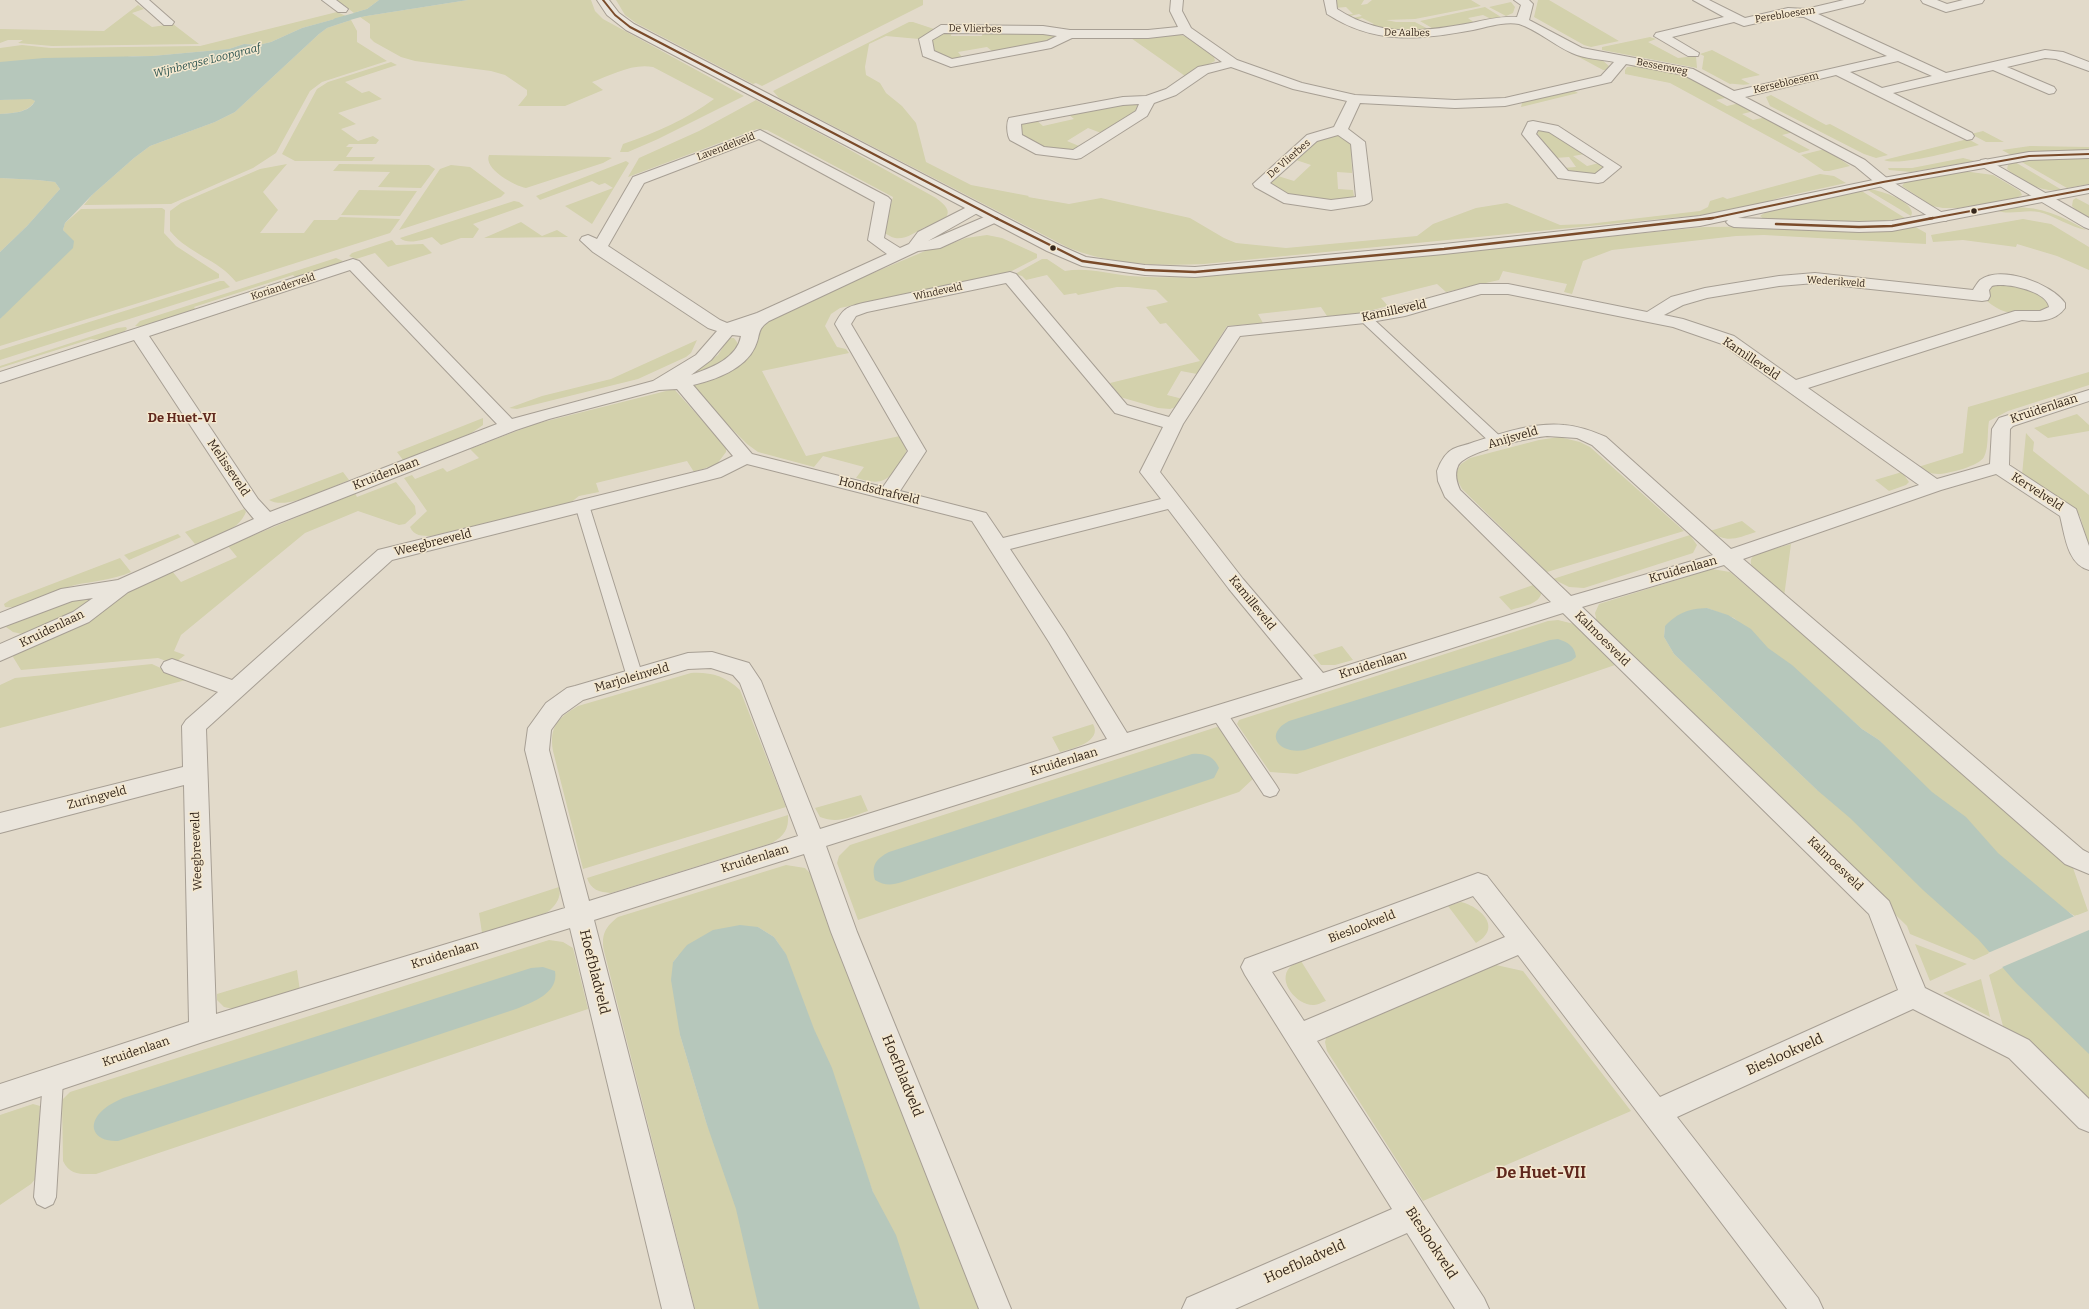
<!DOCTYPE html>
<html>
<head>
<meta charset="utf-8">
<style>
  body { margin:0 }
  canvas { display:block; background:#e2daca }
</style>
</head>
<body>
<canvas width="2089" height="1309"></canvas>
<script>
const c = document.querySelector('canvas').getContext('2d');
c.lineJoin = 'round';
function fillPath(path, color) { c.fillStyle = color; c.fill(path, 'evenodd'); }
function trace(path, color, width, dash) { c.strokeStyle = color; c.lineWidth = width; c.lineCap = dash ? 'butt' : 'round'; c.setLineDash(dash || []); c.stroke(path); }
function label(font, color, halo, rows, align = 'center') {
  c.font = font + ' Bitter,serif'; c.lineWidth = 3; c.setLineDash([]); c.textBaseline = 'middle'; c.strokeStyle = halo; c.fillStyle = color; for (const [text, x, y, turn = 0] of rows) {
    c.save(); c.translate(x, y); c.rotate((+turn || 0) * Math.PI / 180); c.textAlign = isNaN(turn) ? turn : align; if (halo) c.strokeText(text, 0, 0); c.fillText(text, 0, 0); c.restore();
  }
}
fillPath(new Path2D(`
  M337,0H379L367,9L354,13Z
  M468,0H591L595,11L603,19L744,96L658,139L628,152H620L623,144C655,133 687,119 714,99L653,67C633,63 611,75 592,82L603,90L565,106H518L527,95V90L505,75L491,71L415,61L401,57L374,42L370,38V24L360,17Z
  M616,0H923V5L762,86L756,83L753,84L636,23L625,15Z
  M1336,0H1364L1361,5L1367,4L1372,0H1471L1481,6L1415,19L1386,20L1396,22H1415L1432,31L1420,33L1365,27L1374,24L1362,18L1352,21L1348,19L1362,16L1359,14L1345,17L1342,15L1353,14L1346,7L1335,8Z
  M1538,0H1549L1619,41L1591,47L1584,45L1534,17Z
  M1511,2L1515,7L1513,13L1506,16L1489,7Z
  M138,5L144,9L132,13L152,27L173,24L199,44L52,46L18,43L23,40H8L0,43V29L104,31Z
  M1485,7L1501,17L1491,19L1483,15L1468,18L1475,23L1437,31L1420,21Z
  M337,12L346,16L302,28L271,42L259,45L244,44L229,49L152,56H133L110,60L0,65V48L22,45L51,48L200,46Z
  M351,20L357,31V42L387,61L322,82L310,91L276,153L253,168L171,204L84,205L92,195L134,158L150,146L215,122L235,112L319,34L327,28Z
  M909,22H913L934,29L919,39L886,36L869,44L865,67L866,75L880,83L886,93L902,106L916,123L926,162L971,185L1029,196L1028,197L1069,204L1101,198L1190,218L1224,238L1236,243L1286,248L1417,236L1433,224L1476,208L1507,203L1560,225L1588,224L1700,211L1708,207L1710,201L1723,197L1727,199L1820,174L1834,176L1846,183L1782,197L1753,206L1701,215L1204,264C1158,266 1112,265 1069,248L779,98L773,91Z
  M944,31H952L951,36H982L983,31L1040,32L1056,36L1045,41L992,51L987,47L958,52L962,57L953,59L935,52L931,38Z
  M1177,34L1187,37L1214,57L1215,61L1185,76L1128,36Z
  M1650,37L1656,39L1648,42L1678,58L1696,56L1697,68L1602,50V47Z
  M1712,50L1760,75L1741,79L1750,84C1740,86 1736,83 1730,84L1702,69L1704,56L1700,54Z
  M1580,55L1601,59L1609,66L1607,70H1603L1577,56Z
  M391,62L397,65L345,82L362,93L369,91L382,99L338,113L356,124L341,129L358,141L373,136L379,140L376,144H349L346,147H353L346,157H375L372,161H295L282,154L317,89L328,82Z
  M1627,67C1663,62 1699,82 1729,97L1716,100L1727,106L1740,103L1754,111L1742,114L1753,120L1766,117L1794,132L1782,135L1810,150L1799,153L1670,83L1625,74V70Z
  M1573,90L1578,93L1521,107L1522,103L1527,100Z
  M1771,95L1826,125L1830,124L1888,155L1876,158L1864,154L1770,106L1766,97Z
  M31,98L35,101C28,113 12,113 0,114V100Z
  M756,100L832,140L936,198C957,213 947,219 929,228L925,227C916,232 905,240 895,238C890,237 888,234 883,233L893,197L767,130L757,129L628,177L639,158L699,131Z
  M1119,103L1138,104L1134,113L1101,133L1088,128L1067,141L1079,146L1070,151L1045,148L1021,135L1022,124L1036,120L1043,126L1074,119L1068,114Z
  M1539,130L1549,132L1585,154L1573,156L1587,166L1599,163L1606,167L1594,175L1566,172L1562,168L1576,167L1569,157L1555,158L1537,133Z
  M1983,131L2004,142H1986L1971,134Z
  M1338,134L1351,144L1352,173L1337,172L1338,189L1353,190L1354,196C1340,205 1304,200 1289,195C1282,193 1275,188 1269,184L1278,176L1294,181L1311,165L1296,160L1318,140Z
  M1968,139L1979,145C1961,149 1899,167 1884,160Z
  M2030,146L2089,147V151H2056L2011,155L2002,150Z
  M1825,149L1850,166L1829,171H1824L1801,155Z
  M489,155L608,157L612,158L603,163L526,188C515,186 483,169 489,155Z
  M2089,157V184L2067,188L2020,161L2034,159Z
  M1963,158L1975,161L1911,172L1889,170L1888,168H1912Z
  M626,161L629,163L592,224L565,206L613,188L605,183L599,185L592,181L540,200L536,196Z
  M2015,162L2062,190C2043,193 2021,182 2007,169L2008,165Z
  M287,164L263,192L278,210L260,233H304L314,220H337L340,217L400,219L390,233L236,282C218,259 190,255 170,231V211L181,203L260,169Z
  M339,164L429,165L435,169L421,188L378,187L390,172L333,171Z
  M451,165L470,167L505,193L501,197L399,230L440,169Z
  M1963,171L1993,175L2020,191L2022,195L2016,198L1959,208H1943L1932,206L1902,186L1905,182Z
  M0,178L38,180L55,182L60,189L27,226L0,252Z
  M1866,189C1878,189 1911,200 1912,213L1911,216Z
  M359,190L417,191L400,216L341,215Z
  M1860,190L1905,218L1869,223L1764,219L1760,216L1766,212Z
  M2076,198L2089,205V219L2079,213L2072,206L2073,200Z
  M514,201L519,202L524,206L473,224L479,229L473,238H461L441,245L432,237C422,240 408,245 400,238Z
  M2010,207C2039,206 2061,215 2086,230C2070,227 2055,216 2039,212C2025,209 2008,216 1996,210Z
  M162,208L165,210L164,233L176,246L219,274V278L0,346V319L67,235L63,230L65,223L81,209Z
  M2023,219L2051,224L2089,247V270L2057,256L2017,244L2016,247L1963,240L1933,242L1931,235Z
  M521,222L542,236L557,230L568,237L484,238Z
  M1912,225L1926,233V244L1764,235L1736,236L1612,250L1583,261L1572,294L1564,292L1567,284L1503,271L1499,280L1446,292L1437,284L1381,298L1388,306L1357,314L1327,316L1321,307L1258,314L1263,323L1227,326L1197,374L1181,371L1167,395L1183,399L1179,406L1170,409L1158,408L1120,397L1110,383L1200,361L1166,323L1160,324L1146,307L1168,302L1156,290L1128,287H1117L1078,295L1076,293L1064,295L1047,275L1026,280L1022,276L1015,274L1042,259H1047L1065,271C1087,267 1108,274 1130,276C1154,278 1177,277 1201,277L1704,227Z
  M987,235L1002,238L1037,254V258L1008,273L840,308L831,314L825,326L837,347L846,349L849,353L762,371L806,456L900,436C902,439 905,443 906,447C908,459 892,478 881,481C872,483 864,480 856,478L864,467L823,456L814,467L758,452L747,444L688,385C704,379 745,368 752,353C757,344 756,332 763,324L854,281L937,246L940,248L966,238Z
  M392,240L396,245L423,244L432,253L388,267L375,253L356,259L349,256L352,253Z
  M336,258L343,261L340,264L296,278L293,275L194,307L196,310L143,327L135,326L140,321Z
  M220,281H224L230,287L0,360V350Z
  M1988,282L2033,286L2057,308C2028,314 2005,321 1982,296Z
  M126,327L127,329C118,338 102,341 91,339L0,368V366L117,328Z
  M729,338H734L739,345L731,359L690,375L718,355Z
  M697,340L691,353L686,357L638,379L517,409L509,408L542,396L611,379Z
  M2089,372V385L2008,411L1989,421C1987,432 1989,447 1984,457C1979,466 1948,474 1938,474C1931,474 1924,471 1918,467L1963,453L1968,407Z
  M674,389L726,447V452L717,464L694,472L687,461L596,483L599,492L579,496L570,503L431,536C422,536 414,536 410,527L427,511L404,478L412,475L415,479L443,468L447,472L479,458L470,449L535,424Z
  M2077,414L2089,425V431L2048,438L2034,428Z
  M483,418V425L470,434L403,460L397,452Z
  M2026,433L2034,442L2033,451L2089,495V546L2080,516L2022,475Z
  M1559,437L1580,442L1590,447L1684,531L1547,572L1462,489L1457,479L1456,472L1461,464L1470,458L1539,440Z
  M343,472L349,480C331,487 287,511 269,500Z
  M1902,472L1909,482L1906,485L1889,491L1875,480Z
  M396,482L415,506L416,514L405,524L399,525L358,511L305,533L181,635L174,651L185,655L176,662H169L158,658L21,670L13,657L17,649L130,589L172,571L181,582L237,557L228,546L355,493L357,497Z
  M244,509L246,512C238,532 213,537 195,544L185,532Z
  M1742,521L1756,532C1737,538 1727,544 1710,531Z
  M178,534L181,537L129,560L124,555Z
  M1690,535L1697,545L1693,553L1584,588L1569,587L1553,579Z
  M1791,544L1784,597L1752,567C1750,561 1750,558 1756,554Z
  M120,558L131,572C113,580 94,581 75,585C51,591 30,610 5,607L4,604L10,600Z
  M1712,569L1730,572L2072,865L2088,911L2075,916L1990,864L1879,740L1862,729L1844,713L1828,708L1734,618L1707,608L1665,626L1664,637L1674,654L1817,790L1836,793L1994,951L1974,960L1910,934L1907,926L1597,623L1595,613L1599,604Z
  M1536,584L1542,590C1541,605 1522,606 1511,610L1499,597Z
  M96,596L77,612L31,632L22,634L13,632L6,627L7,625L59,603Z
  M1558,620L1574,624L1615,665L1297,774L1270,772L1237,724L1239,720L1548,621Z
  M1342,646L1353,660L1335,665H1321L1313,655Z
  M152,664L186,680L0,728V685L15,678Z
  M691,673C711,672 725,676 740,690L786,807L583,869L553,751C549,726 558,718 578,706Z
  M1093,724C1103,742 1071,749 1060,752L1052,737Z
  M1217,727L1222,729L1254,778L1239,792L858,920L837,863L839,856L850,845Z
  M861,795L868,811C850,817 838,824 820,817L815,808Z
  M788,815C789,829 784,836 772,843L611,893C599,892 591,890 587,878Z
  M786,865L805,868L810,873L981,1309H897L873,1192L785,953L774,937L758,927L678,956L673,962L680,1035L706,1122L737,1199L774,1309H695L604,951C601,935 605,927 618,917Z
  M559,887C562,896 556,905 549,911C540,917 495,928 482,933L479,913Z
  M1461,902C1481,907 1503,928 1476,943L1448,906Z
  M549,940L563,942L573,948L588,1009L96,1174C82,1174 70,1176 63,1161L62,1100L70,1092Z
  M1915,944L1967,964L1930,981Z
  M1301,961L1326,1001C1322,1002 1318,1005 1314,1005C1298,1006 1276,982 1290,967C1292,965 1298,963 1301,961Z
  M1496,965L1523,971L1631,1111L1423,1201L1327,1051L1325,1042L1328,1032Z
  M2008,965L2089,1051V1106L2013,1031L2003,1026L1989,975Z
  M297,970L300,991L238,1010L224,1007L217,1000V994Z
  M1981,979L1990,1017L1943,993Z
  M33,1104L40,1106L36,1178L31,1184L0,1205V1115Z`), '#d3d1ac');
fillPath(new Path2D(`
  M379,0H468L360,17L354,13L367,9Z
  M342,17L351,20L327,28L319,34L235,112L215,122L150,146L134,158L92,195L65,223L63,230L74,241L73,248L0,319V252L27,226L60,189L55,182L38,180L0,178V114C12,113 29,113 35,101L31,99L0,100V62L44,58L152,56L229,49L244,44L259,45L271,42L302,28Z
  M1707,608L1728,615L1751,629L1768,648L1792,665L1862,729L1879,740L1932,792L1966,817L1998,853L2089,929V1054L2016,983L1978,939L1923,890L1850,818L1817,790L1674,654L1664,637L1665,626C1679,612 1688,609 1707,608Z
  M1558,639C1567,642 1575,646 1576,657L1571,661L1305,750C1281,755 1262,735 1289,721L1550,640Z
  M1192,754C1204,753 1214,756 1219,768L1214,778L902,882C892,885 885,886 875,880C871,865 876,859 889,852Z
  M740,925L758,927L774,937L786,954L814,1029L832,1068L873,1192L896,1235L920,1309H759L736,1209L706,1122L680,1035L671,980L673,962L687,945L713,930Z
  M543,967L555,971C559,993 533,1002 516,1009L118,1141C94,1142 85,1125 104,1109C110,1104 117,1101 123,1098L531,968Z`), '#b6c7bb');
fillPath(new Path2D(`
  M2077,915L2089,926V930L2000,968L1988,953Z`), '#e2daca');
trace(new Path2D(`
  M336,21L368,12`), '#b6c7bb', 5.5);
const service = new Path2D(`
  M1365,314L1369,315L1503,439L1505,442L1503,445H1493L1361,321L1359,318Z
  M582,501L587,502L589,505L643,677L641,681L635,683L629,681L627,677L575,505L577,502Z
  M1219,708L1225,710L1276,785L1279,790L1276,795L1270,797L1264,795L1213,718L1211,714L1213,710Z
  M53,1071L60,1073L63,1080L56,1197L53,1204L45,1208L37,1204L34,1197L43,1080L46,1073Z`);
const minor = new Path2D(`
  M136,0H149L174,22L172,25H164Z
  M322,0H336L348,9L346,12H338Z
  M1171,0H1183L1182,11L1191,28L1237,60L1302,83L1355,95L1455,100L1505,98L1601,76L1614,62C1601,59 1585,59 1572,53C1555,46 1536,29 1519,24C1505,21 1487,27 1473,30C1419,40 1375,45 1327,14L1324,0H1336L1337,9C1382,38 1422,32 1471,23C1486,20 1501,16 1517,17L1521,5L1514,0H1529L1533,4L1529,20L1582,48L1693,69L1734,91L1887,56L1804,17L1788,16L1744,26L1734,22L1672,37L1699,53L1698,56H1688L1654,36L1656,33L1724,17L1693,0H1709L1745,18L1788,8L1806,9L1844,0H1865L1863,3L1818,14L1946,73L2045,50L2063,52L2089,62V71L2056,59L2045,58L2007,67L2054,87L2056,90L2054,93L2049,94L1993,70L1893,93L1972,133L1974,136L1972,139L1967,140L1836,75L1745,97L1865,160L1888,179L1946,215L1949,218L1946,221H1936L1878,185L1855,166L1684,75L1626,64L1611,82L1505,106L1455,108L1360,103L1348,129L1365,142L1372,200L1369,203L1364,205L1331,210L1284,203L1255,187L1253,184L1307,135L1334,127L1347,101L1293,89L1231,67L1208,73L1176,95L1154,103L1147,116L1081,158L1076,159L1036,154L1010,140C1007,135 1006,123 1009,118L1123,97L1146,96L1166,89L1198,67L1222,62L1183,34L1148,38H1072L1051,48L951,67L923,56L919,39L941,25L1043,26L1070,30H1148L1178,27L1170,11ZM944,33L1043,34L1057,36L1047,41L952,59L934,51L932,40ZM1898,61L1932,76L1882,88L1850,72ZM1139,104L1136,111L1073,150L1044,147L1022,135L1021,124L1123,105ZM1338,135L1351,144L1356,197L1331,200L1288,194L1270,183L1317,141Z
  M1921,0H1937L1947,4L1963,0H1984L1982,3L1946,12L1923,3Z
  M1533,121L1558,126L1621,167L1603,182L1598,183L1558,178L1522,134L1528,122ZM1538,130L1549,132L1604,167L1595,174L1568,171L1536,134Z
  M760,130L888,197L891,200L884,238L900,248L909,244L918,232L971,205H981L984,208L981,211L928,241L989,215H999L1002,218L999,221L940,248L918,251L769,321C756,330 761,335 755,347C745,369 715,380 693,385L752,454L883,487L908,451L835,324C843,309 846,307 863,303L1010,272L1016,274L1127,405L1169,417L1228,327L1365,313L1397,307L1480,284H1508L1647,312L1671,297L1705,288L1779,276L1815,273L1973,290C1975,287 1977,283 1980,280C2001,264 2052,284 2065,303V308C2055,322 2038,322 2022,320L1808,388L1937,479L1990,464L1992,429L1999,418L2089,390V401L2013,426L2010,429L2009,465L2076,509L2089,546V570C2067,564 2065,535 2060,516L1996,474L1941,490L1743,559L2083,850L2089,853V874L2065,864L1724,565L1582,607L1889,901L1925,988L2029,1040L2089,1099V1132L2079,1128L2009,1058L1913,1009L1677,1117L1818,1298L1823,1309H1787L1518,955L1317,1041L1484,1298L1489,1309H1455L1407,1233L1235,1309H1182L1187,1298L1392,1209L1245,975L1241,967L1245,959L1478,873L1487,876L1660,1097L1898,990L1869,914L1563,613L826,846L857,932L1011,1309H979L831,932L804,854L594,920L694,1309H662L570,928L203,1042L0,1110V1084L189,1022L184,785L0,833V813L183,767L182,726L186,720L218,692L164,672L161,667L164,662L172,659L232,680L378,550L707,469L733,456L677,389L659,390L549,419L516,430L274,525L128,592L89,622L0,661V644L73,612L93,598L72,601L0,628V613L61,589L118,580L254,519L244,507L134,340L0,383V372L353,259L359,261L512,419L653,381L696,355L717,331L708,328L593,252L580,240L582,237L588,235L597,239L633,177ZM759,139L875,202L868,240L887,254L757,313L727,323L720,320L608,246L644,183ZM350,270L497,424L270,512L258,499L149,336ZM1006,283L1115,413L1163,427L1140,472L1161,499L1003,538L986,513L900,491L926,451L851,324L856,316L867,312ZM1815,283L1982,301L1988,300L1990,296L1989,290L1992,286C2005,282 2047,291 2049,307L2040,311H2015L1796,380L1734,336L1683,319L1664,315L1683,305L1707,298L1779,286ZM1481,294H1508L1673,327L1722,344L1919,485L1731,549L1606,437C1592,431 1579,426 1564,425C1534,422 1502,433 1474,442C1467,445 1459,446 1453,449C1445,453 1440,463 1437,471L1438,481L1445,497L1551,602L1323,673L1243,579L1160,472L1183,424L1240,336L1365,323L1405,316ZM732,335L741,336C737,359 710,368 691,375L711,360ZM1547,436L1577,438L1592,445L1713,555L1571,596L1460,490C1457,483 1454,474 1458,466C1465,451 1529,438 1547,436ZM747,464L972,521L1049,642L1107,739L820,829L761,681L749,663L712,652L688,653L575,686L567,688L546,703L528,728L525,750L565,908L216,1014L206,729L392,560L721,477ZM1168,509L1229,589L1303,679L1127,733L1065,632L1010,549ZM711,668L733,675L740,683L798,836L589,901L549,750L551,730L562,715L583,700L688,669ZM1473,896L1505,937L1304,1021L1272,972Z
  M1986,159L2089,218V229L2084,227L1981,166L1979,163L1981,160Z`);
const tertiary = new Path2D(`
  M597,0H609L619,13L634,24L1059,245L1086,257L1145,265L1195,267L1444,244L1700,216L1883,178L2029,152L2089,150V158L2029,160L1883,186L1738,218L1859,222L1892,221L2089,185V193L1892,231L1859,232L1734,227L1729,225L1726,222L1728,220L1700,226L1444,254L1195,277L1145,275L1082,266L1047,251L626,30L607,15Z`);
trace(service, '#a79f94', 2);
trace(minor, '#a79f94', 2);
trace(tertiary, '#a79f94', 2);
fillPath(service, '#eae5dc');
fillPath(minor, '#eae5dc');
fillPath(tertiary, '#eae5dc');
trace(new Path2D(`
  M603,0L615,15L630,27L998,219
  M1708,219L1883,182L2029,156L2089,154
  M1928,219L2089,189`), '#7a4b2a', 2);
trace(new Path2D(`
  M996,218L1082,261L1145,270L1195,272L1444,249L1713,218
  M1776,224L1859,227L1892,226L1933,218`), '#7a4b2a', 2.5);
for (const [x, y, r, color] of [
  [1974,211,3.5,"#35271c"],
  [1053,248,3.5,"#35271c"]
]) { const dot = new Path2D(); dot.arc(x, y, r, 0, 2 * Math.PI); c.fillStyle = color; c.fill(dot); trace(dot, '#f4e8cf', 1.5); }
label('10px', '#35271c', '#f4e8cf', [
  ["Perebloesem",1785,15,-9],
  ["De Vlierbes",975,29,1],
  ["De Aalbes",1407,33,1],
  ["Bessenweg",1662,67,11],
  ["Kersebloesem",1786,83,-13],
  ["Lavendelveld",726,147,-21],
  ["De Vlierbes",1289,159,-41],
  ["Wederikveld",1836,282,4],
  ["Korianderveld",283,287,-18],
  ["Windeveld",938,292,-12]
]);
label('italic 11px', '#2c5450', '#f4e8cf', [
  ["Wijnbergse Loopgraaf",207,61,-14]
]);
label('12px', '#35271c', '#f4e8cf', [
  ["Kamilleveld",1394,311,-12],
  ["Kamilleveld",1751,359,34],
  ["Kruidenlaan",2044,409,-18],
  ["Anijsveld",1513,438,-16],
  ["Melisseveld",228,468,56],
  ["Kruidenlaan",386,474,-21],
  ["Hondsdrafveld",879,491,14],
  ["Kervelveld",2037,492,33],
  ["Weegbreeveld",433,543,-14],
  ["Kruidenlaan",1683,570,-16],
  ["Kamilleveld",1252,603,51],
  ["Kruidenlaan",52,629,-26],
  ["Kalmoesveld",1602,639,45],
  ["Kruidenlaan",1373,665,-17],
  ["Marjoleinveld",632,678,-16],
  ["Kruidenlaan",1064,762,-17],
  ["Zuringveld",97,798,-15],
  ["Weegbreeveld",197,851,-92],
  ["Kruidenlaan",755,859,-17],
  ["Kalmoesveld",1835,864,44],
  ["Bieslookveld",1362,927,-21],
  ["Kruidenlaan",445,955,-17],
  ["Kruidenlaan",136,1052,-19]
]);
label('bold 13px', '#60281d', '#f4e8cf', [
  ["De Huet-VI",182,418]
]);
label('14px', '#35271c', '#f4e8cf', [
  ["Hoefbladveld",594,972,76],
  ["Bieslookveld",1785,1055,-24],
  ["Hoefbladveld",902,1076,68],
  ["Bieslookveld",1431,1243,57],
  ["Hoefbladveld",1305,1262,-24]
]);
label('bold 16px', '#60281d', '#f4e8cf', [
  ["De Huet-VII",1541,1174]
]);
</script>
</body>
</html>
